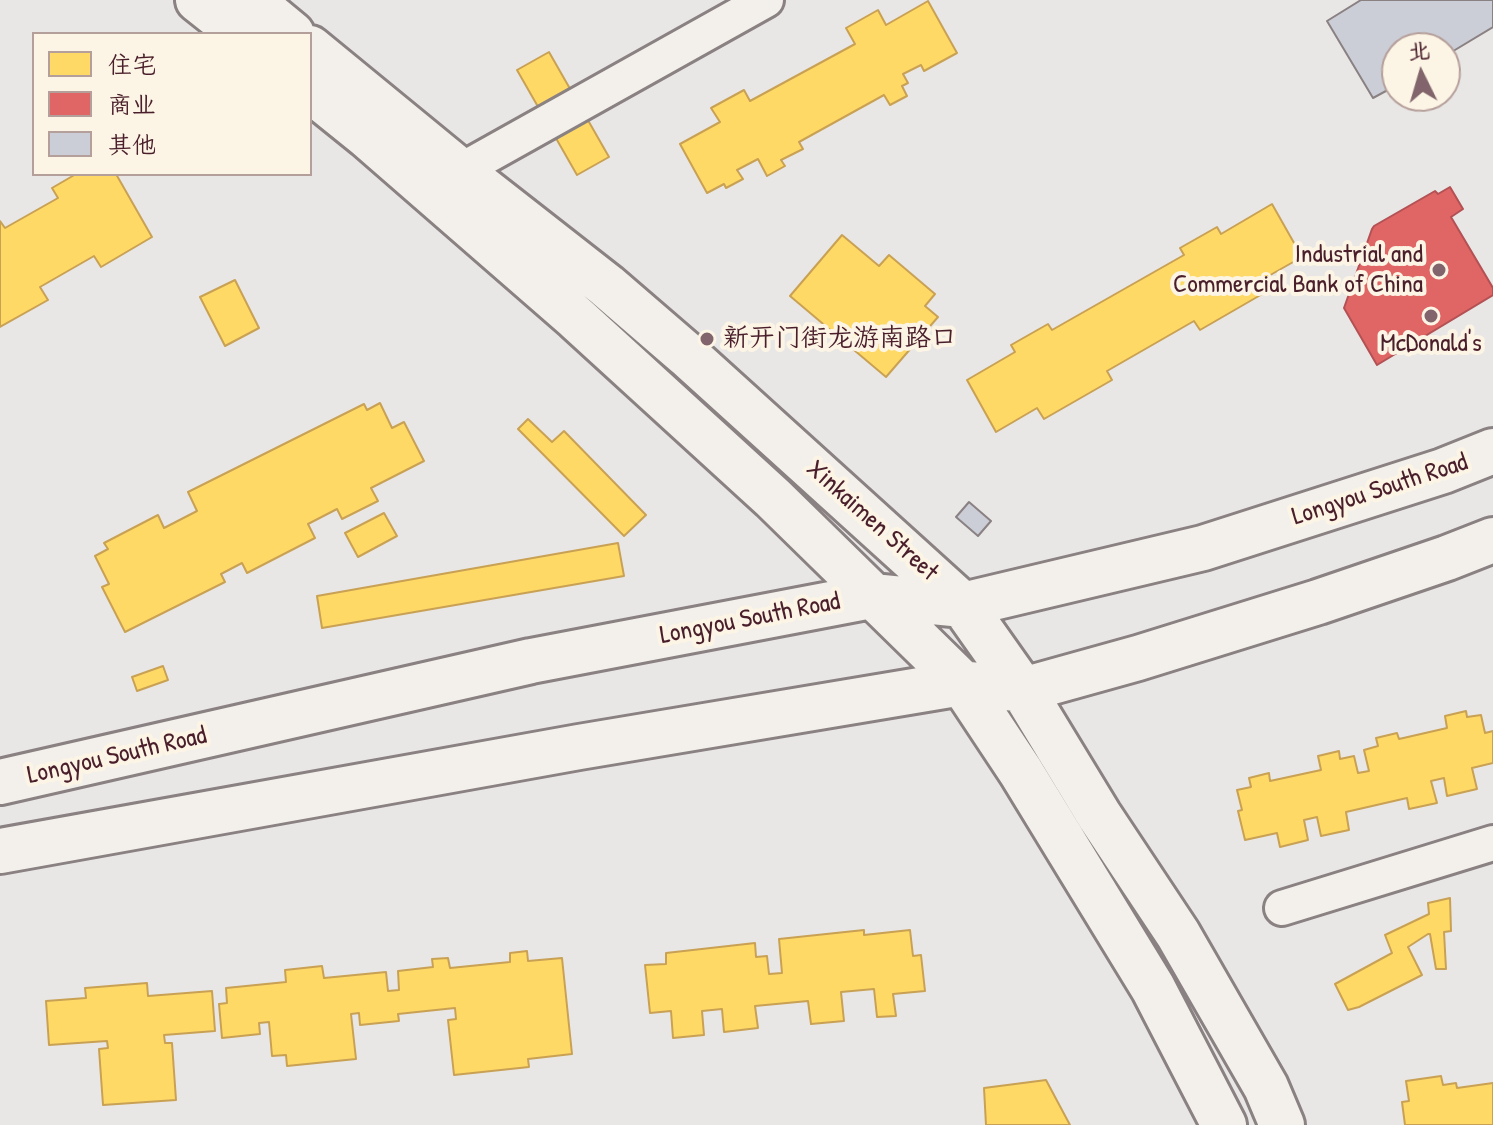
<!DOCTYPE html>
<html>
<head>
<meta charset="utf-8">
<style>
  body { margin:0 }
  #map { position:relative; width:1493px; height:1125px; overflow:hidden; background:#e9e7e5; font-family:"Patrick Hand","LXGW WenKai TC",sans-serif }
  canvas { display:block }
  .legend { position:absolute; left:32px; top:32px; width:280px; height:144px; box-sizing:border-box; background:#fcf5e5; border:2px solid #b59f9b; margin:0; padding:10px 14px; list-style:none; font-size:24px; color:#4a1f2b }
  .legend li { display:flex; align-items:center; gap:16px; height:40px }
  .legend b { width:40px; border:2px solid #b59f9b }
  .north { position:absolute; left:1381px; top:32px; width:80px; height:80px; box-sizing:border-box; background:#fcf5e5; border:2px solid #b59f9b; border-radius:50%; rotate:355deg; font-size:22px; font-weight:700; line-height:32px; text-align:center; color:#4a1f2b }
  .north::after { content:''; display:block; margin:auto; width:28px; height:36px; background:#82656c; clip-path:polygon(50% 0,100% 100%,50% 72%,0 100%) }
</style>
</head>
<body>
<div id="map">
<canvas width="1493" height="1125"></canvas>
<ul class="legend">
<li><b style="height:22px;background:#ffd966"></b>住宅</li>
<li><b style="height:22px;background:#e06666"></b>商业</li>
<li><b style="height:22px;background:#ccced7"></b>其他</li>
</ul>
<div class="north">北</div>
</div>
<script>
const c = document.querySelector('canvas').getContext('2d');
c.lineJoin = 'round';
function fillPath(path, color) { c.fillStyle = color; c.fill(path, 'evenodd'); }
function trace(path, color, width, dash) { c.strokeStyle = color; c.lineWidth = width; c.lineCap = dash ? 'butt' : 'round'; c.setLineDash(dash || []); c.stroke(path); }
function label(font, color, halo, rows, align = 'center') {
  c.font = font + ' "Patrick Hand","LXGW WenKai TC",sans-serif'; c.lineWidth = 8; c.setLineDash([]); c.textBaseline = 'middle'; c.strokeStyle = halo; c.fillStyle = color; for (const [text, x, y, turn = 0] of rows) {
    c.save(); c.translate(x, y); c.rotate((+turn || 0) * Math.PI / 180); c.textAlign = isNaN(turn) ? turn : align; if (halo) c.strokeText(text, 0, 0); c.fillText(text, 0, 0); c.restore();
  }
}
const homes = new Path2D(`
  M928,1L957,53L924,71L921,65L903,74L908,83L902,86L907,96L890,105L884,95L799,142L803,149L781,160L785,166L767,176L758,159L737,170L743,179L726,188L724,184L707,193L680,144L720,122L711,108L744,90L750,101L855,44L846,28L878,10L886,25Z
  M549,52L609,157L577,175L517,70Z
  M76,174H116L152,237L101,267L94,256L40,287L48,300L0,327V221L5,228L58,198L52,188Z
  M1272,204L1302,257L1258,282L1264,293L1200,330L1194,321L1107,371L1112,380L1044,419L1037,408L996,432L967,380L1015,352L1011,345L1048,324L1052,330L1184,255L1180,248L1217,227L1221,234Z
  M842,235L879,266L889,255L935,294L925,306L938,317L886,377L790,296Z
  M235,280L259,328L225,346L200,297Z
  M380,403L392,428L404,422L424,461L371,488L378,501L342,519L337,509L308,524L315,538L247,573L242,563L221,574L225,582L125,632L102,587L109,584L95,556L108,549L104,543L158,515L164,528L197,511L188,492L364,404L367,410Z
  M528,419L552,442L564,431L646,515L624,536L518,429Z
  M384,513L397,536L358,557L345,533Z
  M618,543L624,576L322,628L317,596Z
  M163,666L168,680L137,691L132,677Z
  M1466,711L1467,717L1481,715L1485,733L1493,731V763L1472,768L1477,789L1447,796L1444,778L1431,781L1437,803L1409,809L1407,798L1346,812L1349,830L1321,836L1317,817L1304,820L1308,840L1280,847L1277,833L1245,840L1238,811L1242,810L1237,790L1251,787L1249,778L1269,773L1270,781L1321,770L1318,756L1339,751L1340,759L1354,756L1358,773L1369,771L1364,750L1378,746L1376,738L1397,733L1399,739L1447,728L1445,716Z
  M1450,898L1451,931L1444,932L1446,969H1436L1430,934H1428L1408,947L1422,975L1359,1007L1348,1010L1335,984L1392,953L1385,935L1429,914L1428,903Z
  M864,930V935L910,930L913,956L921,955L925,991L893,994L896,1016L877,1017L874,989L841,992L844,1021L811,1024L808,1001L755,1006L758,1028L724,1032L722,1009L702,1011L704,1035L673,1038L671,1011L650,1013L645,965L666,964V953L755,943L756,957L767,956L769,974L782,973L779,939Z
  M527,951L528,961L562,958L572,1054L528,1059L529,1067L454,1075L448,1020L456,1019L455,1008L398,1014L399,1021L360,1025L359,1013L351,1014L356,1059L287,1066L286,1055L272,1056L269,1022L259,1023L260,1034L222,1038L219,1004L227,1003L226,988L286,982L285,970L322,966L324,978L386,972L388,991L399,990L398,971L433,967L432,959L448,958L450,968L510,962V953Z
  M147,983L148,996L212,991L215,1031L164,1035L165,1043H172L176,1100L103,1105L99,1049L108,1048L107,1041L49,1045L46,1001L86,998L85,988Z
  M1441,1076L1443,1085L1456,1083L1457,1088L1493,1083V1125H1405L1402,1102L1409,1101L1406,1081Z
  M1046,1080L1070,1125H986L984,1088Z`);
fillPath(homes, '#ffd966');
trace(homes, '#c9a154', 2);
const shops = new Path2D(`
  M1450,187L1463,209L1451,217L1493,288V295L1377,365L1344,308L1372,229L1374,226L1435,191L1438,194Z`);
fillPath(shops, '#e06666');
trace(shops, '#b35154', 2);
const building = new Path2D(`
  M1361,0H1493V27L1445,56V48H1397V85L1373,98L1327,21Z
  M969,502L991,521L978,536L956,517Z`);
fillPath(building, '#ccced7');
trace(building, '#8a8182', 2);
const street = new Path2D(`
  M460,171L766,0
  M1282,908L1493,843`);
const secondary = new Path2D(`
  M198,0L241,34
  M251,0L292,34
  M310,48L460,171L607,286L687,355L963,605L1023,690L1099,815L1178,934L1266,1087L1282,1125
  M310,90L367,136L576,318L773,498L962,683L1021,772L1153,988L1224,1125
  M0,782L531,661L872,596L963,605L1203,548L1443,471L1493,451
  M0,851L579,747L962,683L1023,690L1138,658L1318,602L1447,558L1493,540`);
trace(street, '#8a8182', 40);
trace(secondary, '#8a8182', 50);
trace(street, '#f3f0eb', 34);
trace(secondary, '#f3f0eb', 44);
for (const [x, y, r, color] of [
  [1439,270,8,"#82656c"],
  [1431,316,8,"#82656c"],
  [707,339,8,"#82656c"]
]) { const dot = new Path2D(); dot.arc(x, y, r, 0, 2 * Math.PI); c.fillStyle = color; c.fill(dot); trace(dot, '#fcf5e5', 3); }
label('26px', '#4a1f2b', '#fcf5e5', [
  ["Industrial and",1423,255],
  ["Commercial Bank of China",1423,285],
  ["新开门街龙游南路口",723,339,"left"],
  ["McDonald's",1431,344,"center"]
], 'right');
label('26px', '#4a1f2b', '#fcf5e5', [
  ["Longyou South Road",1380,490,-18],
  ["Xinkaimen Street",872,521,42],
  ["Longyou South Road",750,619,-11],
  ["Longyou South Road",117,756,-13]
]);
</script>
</body>
</html>
